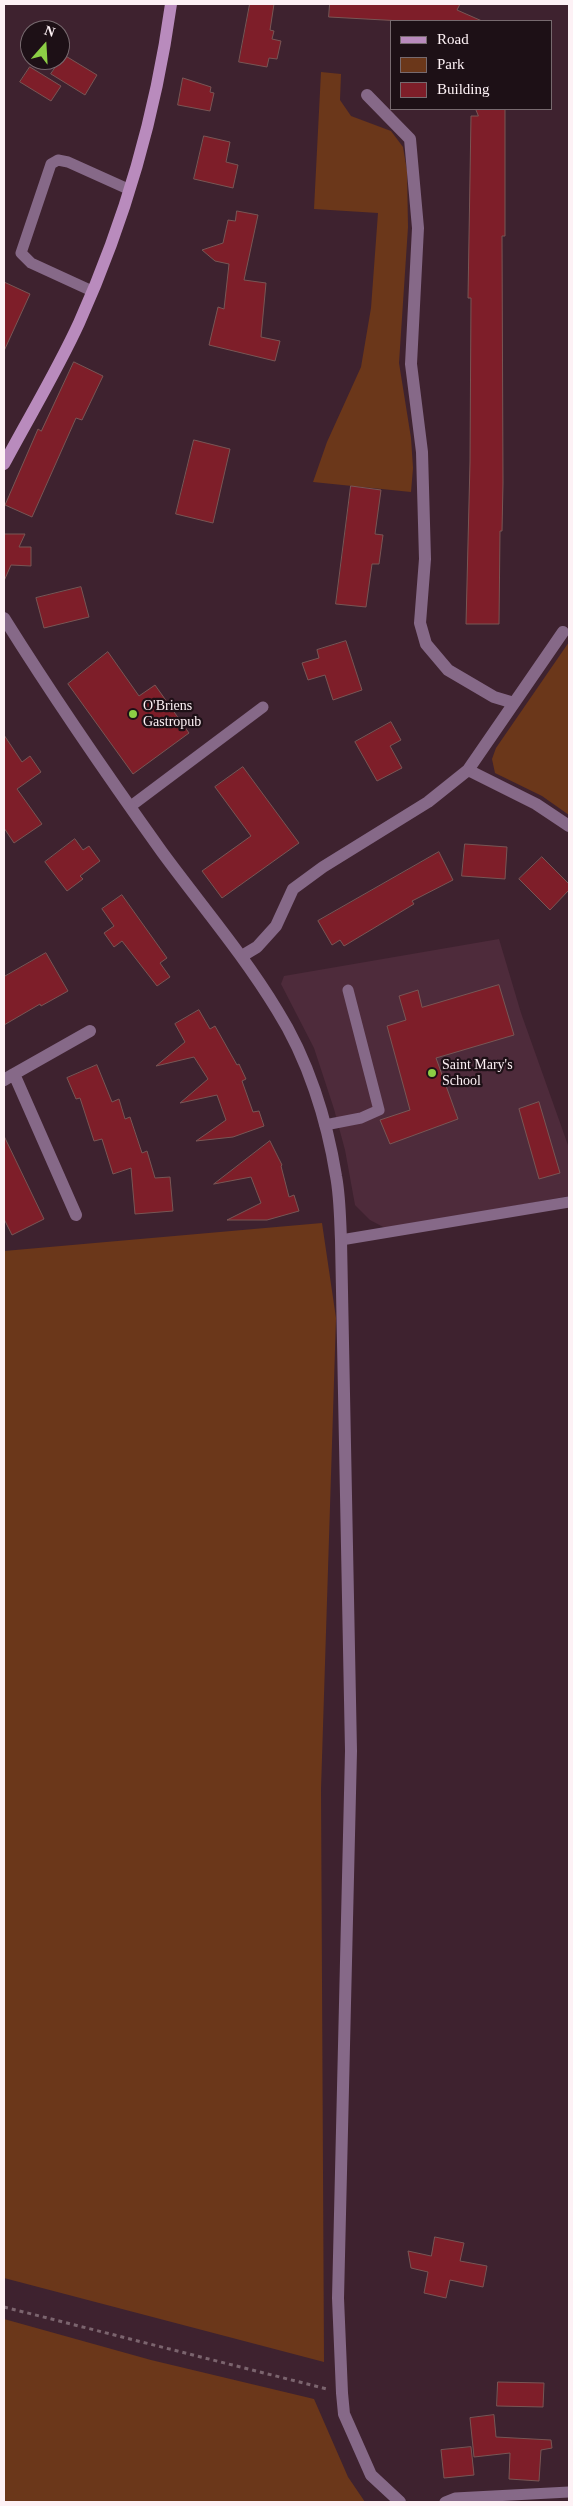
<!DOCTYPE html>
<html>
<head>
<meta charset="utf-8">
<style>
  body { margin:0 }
  #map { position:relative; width:573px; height:2506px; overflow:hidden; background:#3e222f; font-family:Georgia,serif }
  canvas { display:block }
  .frame { position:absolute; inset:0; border:5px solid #fdf1f5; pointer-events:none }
  .legend { position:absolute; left:390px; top:20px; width:162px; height:90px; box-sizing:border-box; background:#1d1016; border:1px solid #776a6f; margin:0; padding:6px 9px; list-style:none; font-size:15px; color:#fdf1f5 }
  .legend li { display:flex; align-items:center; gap:10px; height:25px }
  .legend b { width:25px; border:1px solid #776a6f }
  .north { position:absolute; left:20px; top:20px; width:50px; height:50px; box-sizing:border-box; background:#1d1016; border:1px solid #776a6f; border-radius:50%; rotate:19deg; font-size:14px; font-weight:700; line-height:20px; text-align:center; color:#fdf1f5 }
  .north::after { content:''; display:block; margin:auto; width:18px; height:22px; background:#8cce45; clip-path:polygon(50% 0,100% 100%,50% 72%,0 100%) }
</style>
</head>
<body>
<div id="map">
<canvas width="573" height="2506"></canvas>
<div class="frame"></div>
<ul class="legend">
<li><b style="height:6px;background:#b98bbd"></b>Road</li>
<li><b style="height:14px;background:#6b371a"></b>Park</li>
<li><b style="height:14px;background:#7e1e29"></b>Building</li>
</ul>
<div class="north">N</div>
</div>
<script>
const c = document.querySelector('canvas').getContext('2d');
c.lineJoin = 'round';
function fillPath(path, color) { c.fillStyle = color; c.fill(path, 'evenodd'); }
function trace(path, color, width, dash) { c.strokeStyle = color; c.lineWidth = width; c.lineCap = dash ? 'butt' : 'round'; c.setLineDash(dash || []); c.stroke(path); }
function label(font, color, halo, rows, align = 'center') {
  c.font = font + ' Georgia,serif'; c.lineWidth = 4.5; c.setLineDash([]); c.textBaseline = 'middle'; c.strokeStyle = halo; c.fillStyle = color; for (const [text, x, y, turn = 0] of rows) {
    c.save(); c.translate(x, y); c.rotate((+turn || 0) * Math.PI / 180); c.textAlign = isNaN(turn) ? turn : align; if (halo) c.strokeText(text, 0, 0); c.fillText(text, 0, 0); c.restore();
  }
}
fillPath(new Path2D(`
  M499,939L521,1013L569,1148V1196L387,1229L370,1220L355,1205L345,1150L334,1109L314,1048L281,984L284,976Z`), '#4e2b3b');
fillPath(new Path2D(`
  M321,72L341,74L340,100L351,116L391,131L403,147L407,171L408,227L399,363L411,438L413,468L411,492L313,482L327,442L361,367L371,308L378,213L314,209Z
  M569,642V815L542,796L495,773L492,759L496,748Z
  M322,1223L336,1318L321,1789L324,2362L4,2278V1251Z
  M4,2319L151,2360L314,2399L348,2477L365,2502H4Z`), '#6b371a');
const building = new Path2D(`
  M250,4H274L270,30L274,31L272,39L281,41L277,59L269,58L267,67L239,62Z
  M330,4H460L457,10L482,21H402L329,17Z
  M64,55L97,75L85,95L51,74Z
  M30,67L61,86L51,101L20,82Z
  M183,78L211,87L210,92L214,93L210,111L178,105Z
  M476,109H505V236H502L503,483L502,531H500L499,624H466L470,462L471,298H468L471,116H478Z
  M204,136L230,142L226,162L238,165L233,188L194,179Z
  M237,211L258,215L244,280L266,283L261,337L280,341L275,361L209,345L218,307L224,309L229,264L215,261L202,250L223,243L228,220L235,221Z
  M4,282L30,294L4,351Z
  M74,362L103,376L82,420L76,418L32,517L5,505L38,429L41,431Z
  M194,440L230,449L213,523L176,514Z
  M351,486L381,490L375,534L383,535L379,564H372L366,607L336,604Z
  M4,534H25L19,547H31V566L11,565L4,581Z
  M81,587L89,617L44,628L36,598Z
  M346,641L362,690L333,700L325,675L308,680L302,663L319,658L317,650Z
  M108,652L139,696L155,685L189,733L133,774L68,684Z
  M391,722L401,740L390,746L402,768L377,781L355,742Z
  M4,735L22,762L30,756L41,772L17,789L42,824L14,843L4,828Z
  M243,767L299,843L222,898L202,871L251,836L215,787Z
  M75,839L83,850L89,846L100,861L80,876L83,879L67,891L45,862Z
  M465,844L507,847L505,879L462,876Z
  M439,852L453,880L412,901L414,904L344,946L340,940L332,945L318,921Z
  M542,857L569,884V890L550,910L519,879Z
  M122,895L167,958L160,963L170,977L157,986L122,941L114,947L104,933L114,926L102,909Z
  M46,953L68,991L41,1006L40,1004L4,1025V977Z
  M499,985L514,1035L436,1058L458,1119L390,1144L380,1120L410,1110L387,1026L406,1020L399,996L418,990L422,1007Z
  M199,1010L210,1029L215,1026L237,1065L239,1064L246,1079L242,1081L253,1112L259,1111L264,1126L233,1137L196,1141L226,1120L217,1095L180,1103L208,1079L194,1057L156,1066L185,1042L175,1024Z
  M97,1065L112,1102L119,1099L125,1119L130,1117L142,1153L147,1151L155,1178L170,1177L173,1211L135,1214L131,1168L113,1174L102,1139L94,1141L80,1098L76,1099L67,1078Z
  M539,1102L560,1173L539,1179L519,1109Z
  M4,1136L44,1219L12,1235L4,1219Z
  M270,1141L282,1165L281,1166L289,1197L294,1195L299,1211L267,1220H227L261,1203L251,1177L214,1184Z
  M435,2237L464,2243L460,2261L487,2266L483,2287L450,2280L446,2298L424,2293L428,2272L411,2268L408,2251L431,2256Z
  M498,2382L544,2383L543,2407L497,2406Z
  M494,2415L496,2437L551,2440L552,2448L541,2450L539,2481L509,2479L510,2453L474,2457L470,2418Z
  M471,2447L474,2475L444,2478L441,2450Z`);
fillPath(building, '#7e1e29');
trace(building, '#785655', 1);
trace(new Path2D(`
  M4,2307L327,2389`), '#7b646e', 3, [4, 4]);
trace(new Path2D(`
  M92,291L31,263L21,253L51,164L58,160L68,162L128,189
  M131,806L263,707
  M325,1125L361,1118L379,1110L348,990
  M341,1240L569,1202
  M445,2502L455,2498L569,2492`), '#866988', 11);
trace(new Path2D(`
  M367,95L410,139L418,228L411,364L422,452L425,559L420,623L426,644L448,670L494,697L514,703
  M4,618C54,698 107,775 162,852C201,905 243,954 277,1010C308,1059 327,1120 336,1176C340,1197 340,1219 341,1240L351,1751L338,2298L342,2393L344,2414L371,2475L400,2502
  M468,770L536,804L569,826
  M242,956L257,947L276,926L293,889L323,867L428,802L468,770L563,632
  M14,1074L90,1031
  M4,1080L14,1074L76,1215`), '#866988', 12);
trace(new Path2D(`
  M4,464C29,417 57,371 79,323C124,223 156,113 171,4`), '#b98bbd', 12);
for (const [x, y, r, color] of [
  [133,714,5,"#8cce45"],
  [432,1073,5,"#8cce45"]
]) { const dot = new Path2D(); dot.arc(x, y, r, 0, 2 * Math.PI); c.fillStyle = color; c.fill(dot); trace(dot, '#1d1016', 2); }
label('14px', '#fdf1f5', '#1d1016', [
  ["O'Briens",143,706],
  ["Gastropub",143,722],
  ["Saint Mary's",442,1065],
  ["School",442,1081]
], 'left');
</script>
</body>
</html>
